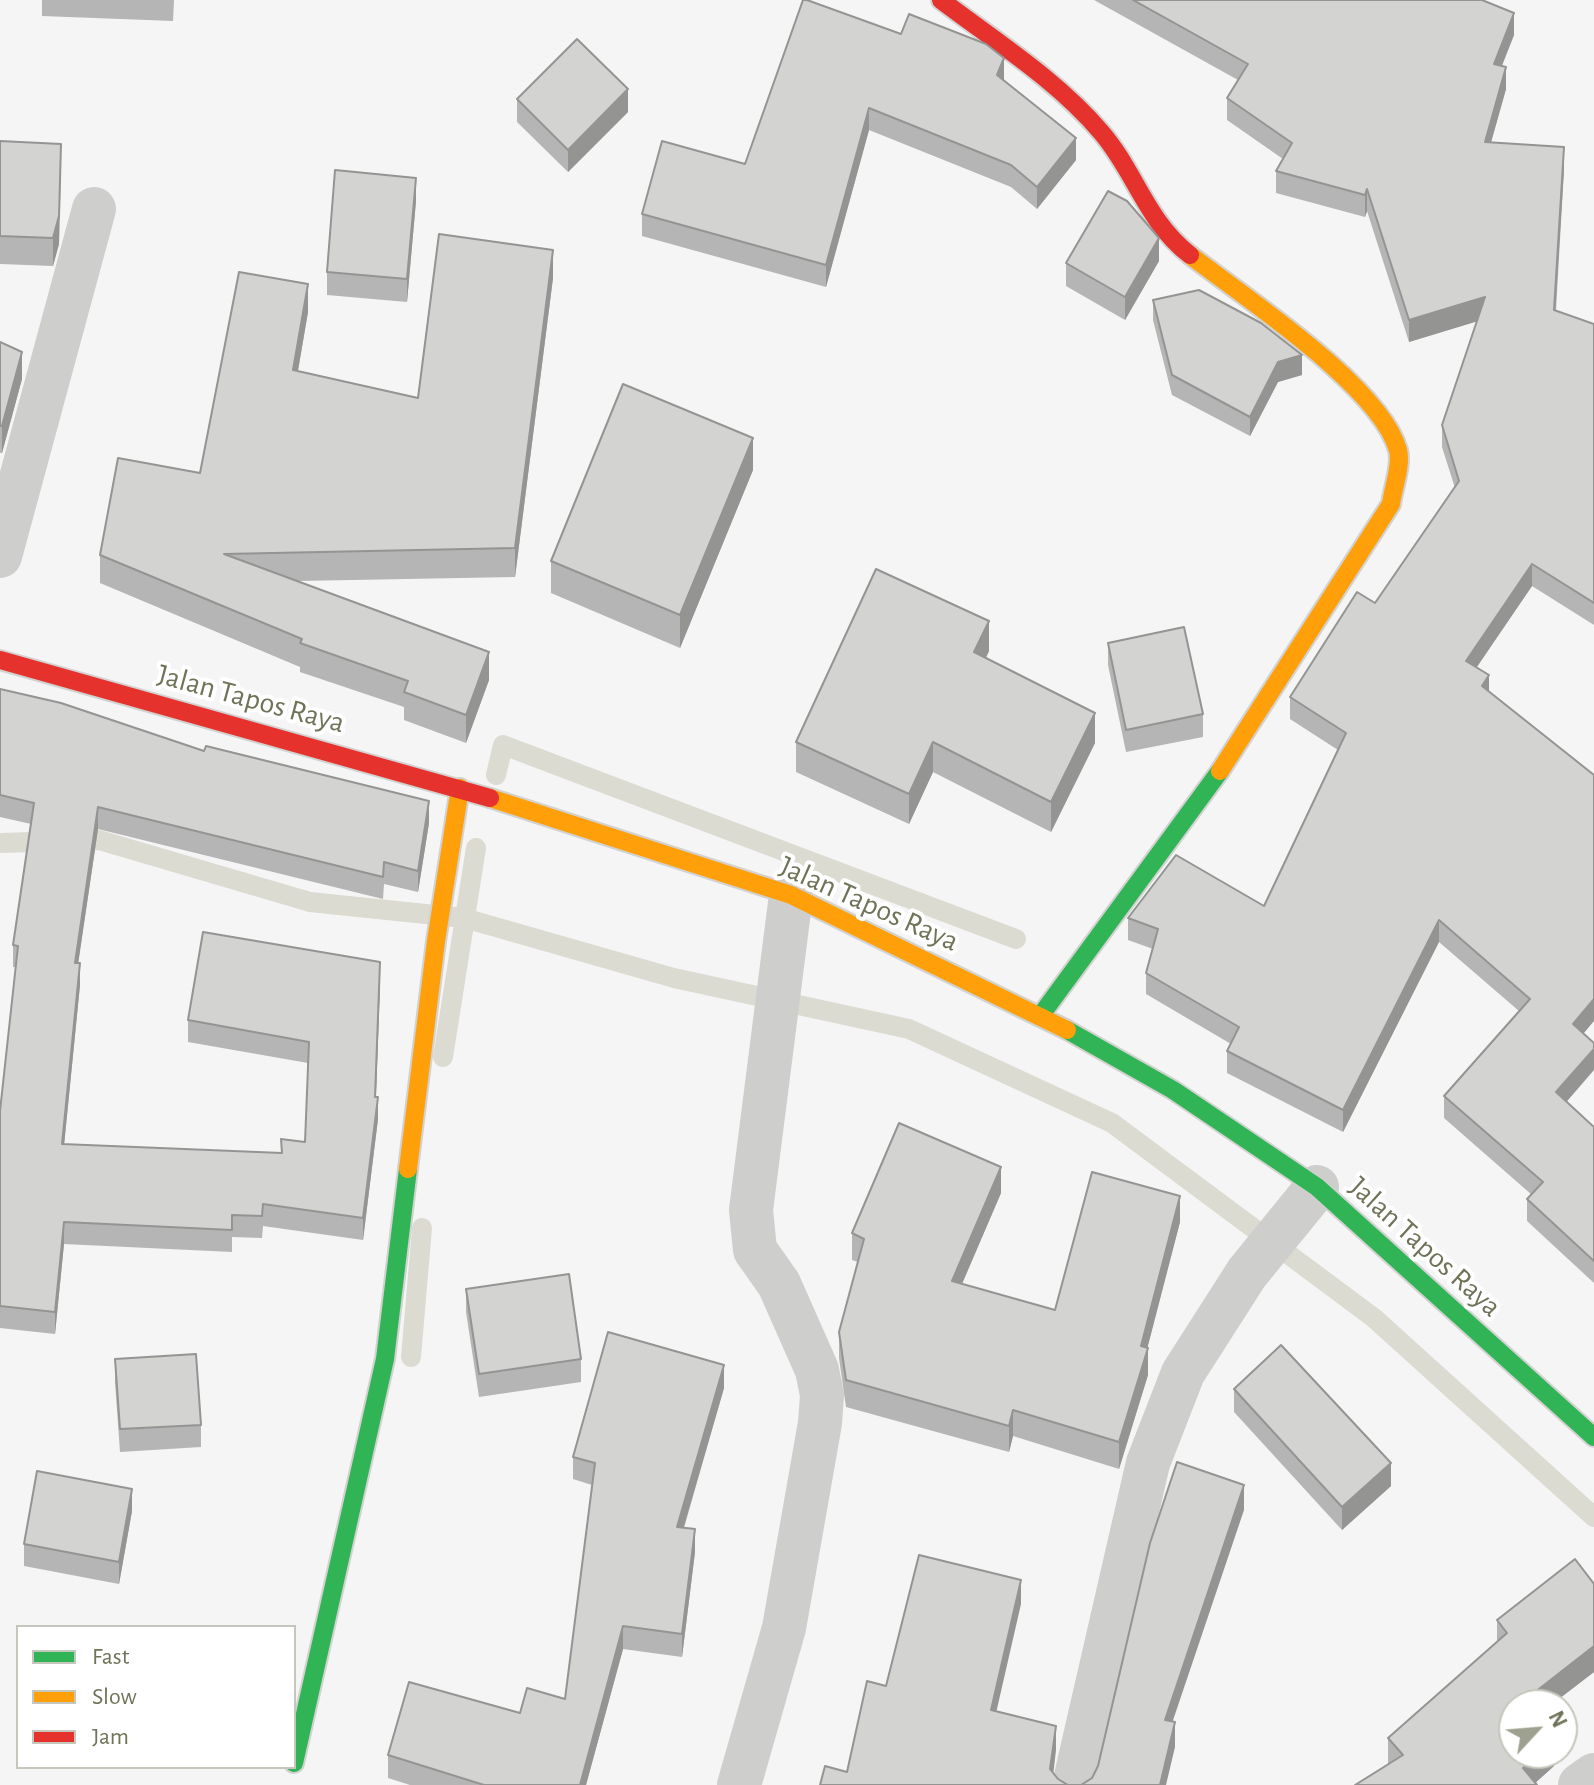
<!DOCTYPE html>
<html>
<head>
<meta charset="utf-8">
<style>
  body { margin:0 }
  #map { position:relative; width:1594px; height:1785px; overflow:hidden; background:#f6f5f6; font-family:"Alegreya Sans",sans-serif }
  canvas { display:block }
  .legend { position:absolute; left:16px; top:1625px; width:280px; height:144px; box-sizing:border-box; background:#fff; border:2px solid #c5c7bc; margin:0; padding:10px 14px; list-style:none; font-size:24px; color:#6e7458 }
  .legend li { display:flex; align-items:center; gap:16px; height:40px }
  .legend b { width:40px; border:2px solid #c5c7bc }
  .north { position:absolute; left:1498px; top:1689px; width:80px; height:80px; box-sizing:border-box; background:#fff; border:2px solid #c5c7bc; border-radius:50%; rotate:64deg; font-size:22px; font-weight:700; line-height:32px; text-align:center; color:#6e7458 }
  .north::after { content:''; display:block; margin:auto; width:28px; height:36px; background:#9ea18f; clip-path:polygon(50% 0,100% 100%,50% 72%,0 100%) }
</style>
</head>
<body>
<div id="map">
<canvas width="1594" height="1785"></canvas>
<ul class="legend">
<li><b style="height:10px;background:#30b455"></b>Fast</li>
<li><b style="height:10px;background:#ff9f0a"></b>Slow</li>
<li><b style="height:10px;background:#e5322d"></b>Jam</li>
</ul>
<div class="north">N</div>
</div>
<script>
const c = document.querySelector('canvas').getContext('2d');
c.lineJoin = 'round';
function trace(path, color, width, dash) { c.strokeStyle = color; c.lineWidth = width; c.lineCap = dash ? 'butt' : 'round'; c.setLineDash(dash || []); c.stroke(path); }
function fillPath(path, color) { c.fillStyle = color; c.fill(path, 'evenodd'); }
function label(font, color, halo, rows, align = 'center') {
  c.font = font + ' "Alegreya Sans",sans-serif'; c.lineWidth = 8; c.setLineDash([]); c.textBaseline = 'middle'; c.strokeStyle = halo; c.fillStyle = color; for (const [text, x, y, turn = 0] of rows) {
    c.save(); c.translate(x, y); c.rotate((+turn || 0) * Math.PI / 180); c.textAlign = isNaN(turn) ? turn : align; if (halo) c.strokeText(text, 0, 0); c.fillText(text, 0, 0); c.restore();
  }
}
trace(new Path2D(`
  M496,775L503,745L1016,939
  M0,843L99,840L310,902L464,918L674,978L909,1029L1112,1123L1374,1318L1594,1517
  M443,1057L476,848
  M411,1357L422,1228`), '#dbdbd2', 20);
const fast = new Path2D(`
  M1041,1015L1220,771
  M1067,1030L1173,1090L1317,1187L1594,1437
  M294,1763L385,1359L408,1169`);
const slow = new Path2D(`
  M1190,255C1245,298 1380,386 1398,450C1402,465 1393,488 1391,504L1220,771
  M490,798L791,895L1067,1030
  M408,1169L436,941L460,788`);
const jam = new Path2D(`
  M941,0C995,41 1057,80 1101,132C1135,171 1146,221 1190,255
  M0,660L490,798`);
trace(fast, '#d2d2d1', 22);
trace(slow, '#d2d2d1', 22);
trace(jam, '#d2d2d1', 22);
trace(new Path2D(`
  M0,556L94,209
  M739,1785L784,1628L820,1423L822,1395L817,1370L779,1284L755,1250L751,1210L791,895
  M1074,1785L1148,1463L1183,1373L1247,1273L1317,1187
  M1580,1785L1594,1775`), '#cececc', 44);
trace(fast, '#30b455', 18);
trace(slow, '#ff9f0a', 18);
trace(jam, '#e5322d', 18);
fillPath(new Path2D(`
  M42,0H174L173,21L42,16Z
  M1094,0H1482L1514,35L1502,66L1506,89L1491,142L1564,169L1556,311L1594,324V625L1532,586L1476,668L1489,692L1583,1034L1566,1102L1594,1127V1283L1527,1221V1199L1532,1195L1444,1118V1096L1519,1011L1439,942L1343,1132L1227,1073V1051L1231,1044L1146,994V973L1153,949L1128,940V918L1264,906L1338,750L1290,719V697L1375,603L1455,488L1442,447V425L1477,321L1409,342L1367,211L1365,217L1276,193V171L1283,159L1227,120V98L1238,80Z
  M901,34L1004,80V81L1076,160L1037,209L1011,187L869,130L826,287L642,236V214L745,164Z
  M517,99L628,112L568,172L517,122Z
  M0,141L61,171L59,244L53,266L0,264Z
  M416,201L407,302L327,295V272Z
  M1159,261L1125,320L1066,286V263Z
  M553,278L515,577L297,581L489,680L466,743L404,720V707L300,672V667L100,583V555L200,473L308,312L298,371L418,398Z
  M1153,300L1302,375L1278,382L1250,436L1172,395L1153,320Z
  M0,342L22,379L2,453H0Z
  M753,470L680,648L551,593V561Z
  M1108,643L1203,714V737L1126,752L1108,665Z
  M989,651L986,658L1095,743L1051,832L933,772L909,824L796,772V742Z
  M0,689L204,751L429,823L418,892L384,884L383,899L98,829L78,963L80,985L64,1145L281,1153V1139L305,1142L308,1063L188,1042V1020L380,984L376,1097L378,1119L363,1240L263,1226L262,1238L232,1237V1252L64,1244L55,1334L0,1328V1111L16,967H13V945L31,824L0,817Z
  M1001,1193L962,1284L1055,1310L1180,1222L1147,1348L1148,1375L1119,1469L1013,1436L1009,1452L846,1407L839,1358V1332L858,1262L852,1260V1233Z
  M466,1289L581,1359V1382L479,1397L466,1312Z
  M115,1359L201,1425V1447L120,1452L115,1382Z
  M724,1388L684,1528L695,1552L682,1657L623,1649L586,1785H410L388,1778V1755L565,1699L592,1485L573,1479V1457Z
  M1234,1389L1391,1486L1342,1530L1234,1412Z
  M132,1511L119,1584L24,1566V1544Z
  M1594,1584V1672L1551,1705H1514L1554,1753V1766L1535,1783L1388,1764V1738L1497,1642V1620Z`), '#b5b5b5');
fillPath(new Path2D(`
  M1514,13V35L1494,85V64Z
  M1004,58V80L997,97V75Z
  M1506,67V89L1485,164V142Z
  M628,89V112L568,172V150Z
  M869,108V130L826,287V265Z
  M1076,138V160L1037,209V187Z
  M61,144L59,244L53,266V238Z
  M1564,147V169L1554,332V310Z
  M416,178V201L407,302V279Z
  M1367,189V211L1365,217V195Z
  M1159,238V261L1125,320V297Z
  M553,250V278L515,577V548Z
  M308,284V312L293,399V370Z
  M1485,297V319L1409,342V320Z
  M22,352V379L2,453V426Z
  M1302,355V375L1278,382L1250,436V417L1278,362Z
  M753,438V470L680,648V615Z
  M1532,564V586L1466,683V661Z
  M989,621V651L974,682V652Z
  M489,652V680L466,743V715Z
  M1489,675V697L1482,686Z
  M1095,713V743L1051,832V802Z
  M933,742V772L909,824V794Z
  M429,801V823L418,892V871Z
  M98,807V829L75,985V963Z
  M1439,920V942L1343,1132V1110Z
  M380,962V984L375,1118V1097Z
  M80,963V985L62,1166V1144Z
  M1594,999V1021L1573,1046V1024Z
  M1594,1049V1070L1556,1114V1092Z
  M378,1097V1119L363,1240V1218Z
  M1001,1167V1193L952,1307V1281Z
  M1180,1196V1222L1143,1365L1148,1348V1375L1119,1469V1442L1141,1346Z
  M64,1222V1244L55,1334V1312Z
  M724,1365V1388L677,1550V1527Z
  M1013,1410V1436L1009,1452V1426Z
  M1391,1463V1486L1342,1530V1507Z
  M1244,1485V1510L1165,1744V1720Z
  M132,1489V1511L119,1584V1562Z
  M695,1529V1552L682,1657V1634Z
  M1021,1580V1604L991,1735V1710Z
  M623,1626V1649L586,1785H580Z
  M1594,1646V1672L1551,1705H1521V1703Z
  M1175,1722V1747L1166,1785H1160Z
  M1056,1726V1750L1052,1785L1050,1769Z
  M1540,1753H1554V1766L1533,1785L1523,1768Z`), '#949493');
const building = new Path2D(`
  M803,0H807L901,34L909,14L986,44L1004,58L997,75L1076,138L1037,187L1011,165L869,108L826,265L642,214L662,141L745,164Z
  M1133,0H1482L1514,13L1494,64L1506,67L1485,142L1564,147L1554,310L1594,324V603L1532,564L1466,661L1489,675L1482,686L1594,775V999L1573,1024L1594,1043V1049L1556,1092L1594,1127V1261L1527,1199L1543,1182L1444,1096L1530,999L1439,920L1343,1110L1227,1051L1239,1027L1146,973L1158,929L1128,918L1176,855L1264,906L1346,733L1290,697L1357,592L1375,603L1459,481L1442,425L1485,297L1409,320L1367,189L1365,195L1276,171L1292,143L1227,98L1248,64Z
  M577,39L628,89L568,150L517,99Z
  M0,141L61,144L59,216L53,238L0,236Z
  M335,170L416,178L407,279L327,272Z
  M1108,191L1127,201L1159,238L1125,297L1066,263Z
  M439,234L553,250L515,548L224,554L489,652L466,715L404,692L408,681L300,643L302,639L100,555L118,458L200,473L239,272L308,284L293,370L418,398Z
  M1199,290L1261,323L1302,355L1278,362L1250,417L1172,375L1153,300Z
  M0,342L22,352L2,426H0Z
  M623,384L753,438L680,615L551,561Z
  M876,569L989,621L974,652L1095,713L1051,802L933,742L909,794L796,742Z
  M1184,627L1203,714L1126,730L1108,643Z
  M0,689L61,703L204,751L206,746L429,801L418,871L384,862L383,877L98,807L75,963H80L62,1144L282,1153L281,1139L305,1142L309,1042L188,1020L203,932L380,962L375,1097H378L363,1218L263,1204L262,1216L232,1215V1230L64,1222L55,1312L0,1306V1111L18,946L13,945L34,803L0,795Z
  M899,1123L1001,1167L952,1281L1055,1310L1092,1172L1180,1196L1141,1346L1148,1348L1119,1442L1013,1410L1009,1426L846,1380L839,1332L864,1239L852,1233Z
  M569,1274L581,1359L479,1374L466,1289Z
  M608,1332L724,1365L677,1527L695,1529L682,1634L623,1626L580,1785H484L388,1755L409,1682L520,1713L527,1688L565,1699L595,1463L573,1457Z
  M1281,1345L1391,1463L1342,1507L1234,1389Z
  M196,1354L201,1425L120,1429L115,1359Z
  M1177,1462L1244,1485L1165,1720L1175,1722L1160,1785H820L825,1766L847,1772L867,1681L886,1686L919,1555L1021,1580L991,1710L1056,1726L1050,1769L1058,1779L1068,1785H1081L1092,1778L1098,1766L1150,1543Z
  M37,1471L132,1489L119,1562L24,1544Z
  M1575,1559L1594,1584V1646L1521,1703L1523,1705H1514V1753H1540L1523,1768L1537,1785H1355L1403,1755L1388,1738L1507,1633L1497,1620Z`);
fillPath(building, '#d3d3d2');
trace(building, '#949493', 2);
label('30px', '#6e7458', '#fff', [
  ["Jalan Tapos Raya",251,699,15],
  ["Jalan Tapos Raya",869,904,24],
  ["Jalan Tapos Raya",1425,1247,42]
]);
</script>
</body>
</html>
